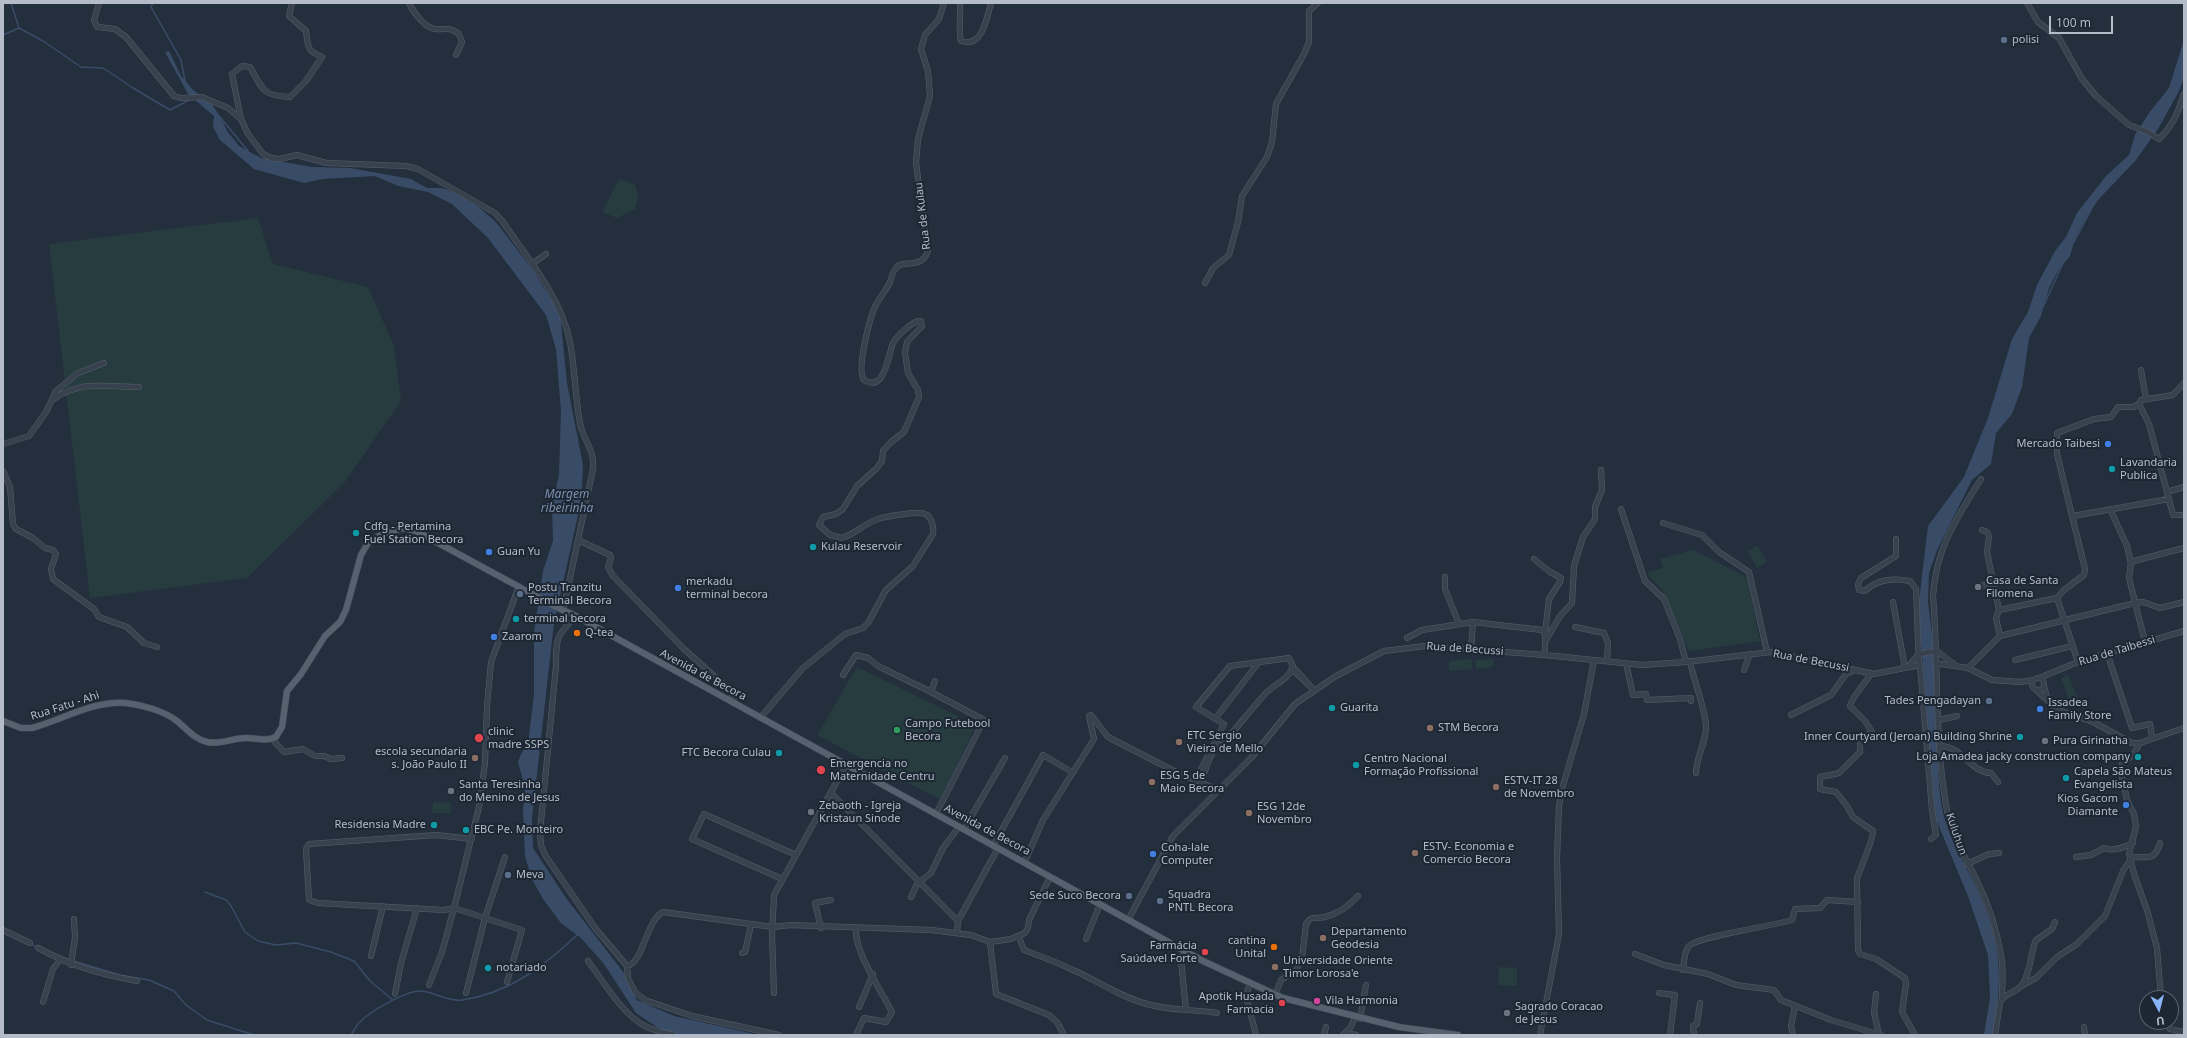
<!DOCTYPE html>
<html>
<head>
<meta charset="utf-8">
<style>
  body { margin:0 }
  #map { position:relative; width:2187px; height:1038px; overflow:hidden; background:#242f3e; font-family:"Noto Sans",sans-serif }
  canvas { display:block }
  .frame { position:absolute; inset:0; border:4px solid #b4bcc9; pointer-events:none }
  .north { position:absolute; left:2139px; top:990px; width:40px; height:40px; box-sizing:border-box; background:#1d2633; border:1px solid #59626f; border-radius:50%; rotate:173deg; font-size:11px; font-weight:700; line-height:16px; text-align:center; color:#b4bcc9 }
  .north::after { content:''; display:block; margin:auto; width:14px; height:18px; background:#8ab4f8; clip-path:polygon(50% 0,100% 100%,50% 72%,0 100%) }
  .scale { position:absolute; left:2049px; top:16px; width:64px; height:18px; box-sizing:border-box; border:2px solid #b4bcc9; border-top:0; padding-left:5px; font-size:12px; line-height:14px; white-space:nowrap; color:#b4bcc9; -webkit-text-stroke:3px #1d2633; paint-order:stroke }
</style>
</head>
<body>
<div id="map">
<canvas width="2187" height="1038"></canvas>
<div class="frame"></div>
<div class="north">U</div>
<div class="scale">100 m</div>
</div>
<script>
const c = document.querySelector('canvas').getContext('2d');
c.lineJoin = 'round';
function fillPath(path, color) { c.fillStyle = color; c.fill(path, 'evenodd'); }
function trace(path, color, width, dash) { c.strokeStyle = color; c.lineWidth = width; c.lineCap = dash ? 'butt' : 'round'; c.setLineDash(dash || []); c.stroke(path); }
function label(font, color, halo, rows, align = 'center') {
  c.font = font + ' "Noto Sans",sans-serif'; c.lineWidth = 4; c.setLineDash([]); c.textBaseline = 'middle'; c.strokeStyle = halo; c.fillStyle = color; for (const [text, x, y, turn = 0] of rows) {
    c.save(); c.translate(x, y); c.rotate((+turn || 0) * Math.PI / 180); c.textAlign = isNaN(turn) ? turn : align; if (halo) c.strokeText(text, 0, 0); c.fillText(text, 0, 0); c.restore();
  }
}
fillPath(new Path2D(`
  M619,179L635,185L638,197L635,209L617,218L602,212Z
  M258,218L273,264L368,287L394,346L401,401L344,483L247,578L90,598L49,244Z
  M1757,545L1767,562L1757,568L1748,551Z
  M1693,550L1747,577L1760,641L1689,651L1662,589L1650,578L1648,572L1663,568L1660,559Z
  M1472,659V669L1449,671V661Z
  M1493,659V667L1476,669L1475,660Z
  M857,667L976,725L941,800L817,735Z
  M2068,675L2079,701L2070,703L2061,678Z
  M433,802L451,803V813H432Z
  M1499,967L1517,968V986L1498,985Z`), '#263c3f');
fillPath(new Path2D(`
  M2184,40V77L2179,91L2158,129L2136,160L2098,200L2086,218L2075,238L2070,256L2059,269L2049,288L2041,316L2029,338L2022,387L2012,414L1996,433L1991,464L1972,480L1937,550L1929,573L1928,602L1936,668L1934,684L1937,725L1934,732L1937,740C1938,763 1938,790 1943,813C1949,838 1963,861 1975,885C2000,937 2005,978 1992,1035H1984L1990,998L1988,955L1968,896L1935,817L1920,629L1919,601L1928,526L1964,477L1988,418L2012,339L2028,312L2037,285L2055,251L2066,237L2077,213L2106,176L2129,155L2135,135L2149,113L2169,88Z
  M169,51L181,76L194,91L210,102L220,116L227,131L239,146L261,158L312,167L350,168L411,179L427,188H442L456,193L476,205L496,222L532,269L560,314L567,383L583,465L581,502L554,623L532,818L533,848L566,898L624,973L637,1000L674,1016L759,1035H681L660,1029L636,1013L604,964L581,938L561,923L543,899L532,879L525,856L523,810L525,787L518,762L521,754L528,744L534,695V633L543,571L553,541L552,505L559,475L561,411L556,349L546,315L488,238L452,204L428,192L398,186L375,176L323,179L304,183L254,169L220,140L213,127L214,116L188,94L165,52Z`), '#394c67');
trace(new Path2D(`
  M11,3L19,28L43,41L81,67L103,68L133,88L170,110L189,100
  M153,3L151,7L181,60L185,81
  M3,35L19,28
  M220,117L248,151
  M2074,242L2091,210
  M2044,305L2064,261
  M205,892L226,900L231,906L245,932L258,941L276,945L296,943L331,952L354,961L370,981L393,1000
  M6,934L27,944
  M30,943L37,948
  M62,957L70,960
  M73,961L120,975L149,980L174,991L186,1005L207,1020L254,1035
  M351,1035C354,1031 356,1025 360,1022C369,1012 407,990 421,991C435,992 447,1002 462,1000C510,993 544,966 577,935`), '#394c67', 1.5);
const minor = new Path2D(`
  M99,3L94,20L97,27L115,29L126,37L174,96L180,98L202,97L228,108L241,119L248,134L263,154L271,158L279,159L297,155L326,163L406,166L418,169L495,213L503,222C528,259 561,297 570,342C575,369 575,396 580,423C584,442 595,450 593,469L563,611
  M409,3C413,12 425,28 435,29C447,30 448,26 459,34L462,42L456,55
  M960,3C961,13 958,35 961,41C983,49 987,16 991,3
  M2027,3L2038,22L2059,38L2082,79L2096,96L2129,125L2148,132L2159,139C2173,126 2178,112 2184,94
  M241,119L232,74L242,66L250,67C263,90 263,96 290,97L306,81L322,57C307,51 308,47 306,31L289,16L292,3
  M532,264L546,254
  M1205,283L1213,268L1229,255L1238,222L1242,196L1267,157L1272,142L1276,104L1304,54L1309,42V11L1318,3
  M2141,370L2146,399
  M52,400C82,379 105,387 139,387
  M3,444L29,436L46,412L56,391L78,373L104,363
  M3,471L10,487L13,524L16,529L33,538L45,548L53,550L56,554L51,569L53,579L94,609L99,617L127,627L144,643L157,647
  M1981,479C1956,519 1936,548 1933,596C1939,667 1934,741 1947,811C1952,836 1966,858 1977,881C1988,903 1997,931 2001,956C2004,969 2002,984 2002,998
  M2184,487L2167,492L2173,515H2184
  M2167,492L2149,424L2139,404L2141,400L2173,395L2184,383
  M1621,509L1645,581L1664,599L1680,639L1686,662
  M2110,509L2127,546L2131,563L2129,578L2145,642
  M2073,516L2169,499
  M1663,523L1702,535L1719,552L1749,572L1767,652
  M1982,530L1987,532L1989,536L1987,552L1999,610
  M1896,539V556L1861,578L1858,584L1859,590L1865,591C1877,579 1894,578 1910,581L1916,589L1919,665
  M578,540L610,555L611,558L608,567L613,576L684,649L731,691L734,702
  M1534,559L1550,572L1561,578L1560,582L1549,599L1545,633
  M2130,562L2184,548
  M1445,577V589L1459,624
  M1978,586L1994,584
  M2057,598L1999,610L1996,618L2000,636L2135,603L2143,602L2160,608L2184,602
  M1893,602L1905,668
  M576,616C556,637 556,637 556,666L540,832L541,845L545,855L595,928L627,966L628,978L635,992L645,1000L692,1016L779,1035
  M1473,622L1542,630L1545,634V655
  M1575,627L1604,633L1608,643L1607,661
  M1407,638L1422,630L1473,622L1471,650
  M1545,642L1560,616L1572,603L1574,566L1583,537L1595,519V507L1602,490L1601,470
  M2107,653L2132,728L2150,724L2152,737
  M1289,658L1293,666C1289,680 1274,684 1265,694C1254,706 1243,720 1232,733C1226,740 1219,743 1214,750C1208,761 1204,772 1201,784L1200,771L1224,724L1196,707L1230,666Z
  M2015,660L2072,646
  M1690,661C1693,679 1707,713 1706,728C1705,745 1696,758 1696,773
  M2078,662L2057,598L2064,590L2084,575L2085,569L2057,454V433L2094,419L2111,417L2118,407H2133L2139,404
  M1626,663L1633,695L1646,694L1647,700L1691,698V701
  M1935,663L1968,668L1992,680L2020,682L2033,680
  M1920,665L1932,810L1936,835L1931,839
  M1908,667L1919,654L1937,651L1955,665
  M1968,668L2000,636
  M1292,669L1314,690L1296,670L1293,668
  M1744,670L1750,654
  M1871,673C1865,685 1854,693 1850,706L1865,721L1872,732L1860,740V752L1839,773L1820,777V789L1836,792L1847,806L1853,817L1873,831C1874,835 1859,873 1857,878L1858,950L1860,954L1876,959L1905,978L1906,984L1902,1012L1915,1035
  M843,675L856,655L868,658L878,666L931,692
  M2032 684a6 6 0 1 1 12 0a6 6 0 1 1-12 0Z
  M2039,678L2078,662L2184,631
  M935,681L931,692L984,720L936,814
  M2044,686L2048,701
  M2035,689L2058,710L2093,722L2132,743H2140L2184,728
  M1791,715L1831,695L1846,674L1855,670
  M760,718L803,668L845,634L863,628L868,623L886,590L913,566L933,534C934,527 932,517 925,514C917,511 888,516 878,519C865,523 855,534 842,538L830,535L819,525L823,517L836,514L843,509L857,486L876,469L882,461L883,451L891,442L904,432L919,397L918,390L908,373L905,353L907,342L922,326L921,321C916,320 912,324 908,327C902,332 896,337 893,343C888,355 885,393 864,380C856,370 870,315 877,303C881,296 887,289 890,282C892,277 892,272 896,268C903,258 921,271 928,251L916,163L918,139L930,96L928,71L921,49L925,35L939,19L944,3
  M1215,719L1259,662
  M1939,720L1957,716
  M272,739L284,752L303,749L315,756H324L331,759L342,758
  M2140,743L2133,755L2122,764L2121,772L2127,800L2134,814L2136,827L2129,854L2135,877L2147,910L2157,948L2161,998
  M1941,746C1963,747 1970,772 1991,773L1998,782
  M831,793L958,921
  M964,829L1005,758
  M472,839L436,835L309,844L306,849L309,900L318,903L444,910L454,908L479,807L485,763L487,706L491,662L519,586
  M993,846L1043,755L1072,772
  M2076,857L2091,855L2104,848C2113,852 2125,847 2133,843
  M2130,857C2146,857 2156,861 2160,843
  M1025,861L1043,820L1094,739L1089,716L1091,715L1108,737L1180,774L1219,790
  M1967,864L1989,854L1999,853
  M782,879L692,839L704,814L796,855
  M911,897L917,884L931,873L943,848L959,827
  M1128,920L1173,836L1251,758L1295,704L1336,676L1384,651L1425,646L1545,655L1642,665L1686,662L1771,652L1874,674L1920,665
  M821,928L815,903L831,900
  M3,930L30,943
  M957,933L958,921L998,848
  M1019,937L1024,950C1040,956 1057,962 1073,970C1098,981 1120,997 1147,1004C1171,1011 1193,1009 1217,1013
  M1086,939L1100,904
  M990,942L996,994L1049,1015L1057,1022L1063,1033
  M38,948C72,966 99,974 137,981
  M1184,951L1181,960L1186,1010
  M742,953L745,952L751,925
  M1635,954L1664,965L1708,974L1736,985L1774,990L1781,1000L1831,1020L1881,1035
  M371,956L383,906
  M588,961C603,981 624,1017 647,1027C656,1031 665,1033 674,1035
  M71,965L75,937L74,919
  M627,966C643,964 646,920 663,912L773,927L790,925L931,930L971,935L990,942L1011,939L1025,933L1028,928L1029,920L1050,877
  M1683,970C1684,963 1684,951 1689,946C1699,936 1773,926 1792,920L1795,909L1820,908L1827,900L1858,902
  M1250,983L1246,996L1256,1035
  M429,985L442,952L454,908L522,930L507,982
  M2021,986L2036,978L2057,957L2077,944L2105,916L2123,871L2130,860
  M466,993L485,918L505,857
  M774,993L772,935L774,895L846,765
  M1659,993L1675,995L1670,1035
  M395,994L401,963L417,908
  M1876,994L1874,1012L1879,1035
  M1275,995L1281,980L1296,970L1302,958L1306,924C1311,915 1317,919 1325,917C1338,914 1349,906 1358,896
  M43,1002L53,969L60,960
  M859,1007L873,974
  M1360,1019L1366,985
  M2166,1022L2170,1029L2184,1032
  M2084,1027L2085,1035
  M1345,1033L1356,1035
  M856,1035L864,1018L886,1022L892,1012C881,990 854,952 856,928
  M1324,1035L1326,1027
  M1343,1035L1350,1028L1355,1018
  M1540,1035L1559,934L1557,858L1559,806L1562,789L1584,714L1594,660
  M1694,1035L1693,1026L1697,1024L1700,1003
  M1793,1035L1791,1026L1795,1006
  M1995,1035L2000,1002C2005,993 2017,992 2022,985C2031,972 2030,954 2036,940L2052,929L2055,922`);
const major = new Path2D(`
  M3,721L21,728H32C62,720 94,700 126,703C143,705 164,711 177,721C187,729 194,739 207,742C220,745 233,738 246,738C257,738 266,742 276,737L282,727L287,691L301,674L325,636L340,622L346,610L361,555L368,543L382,534L403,528L416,531L558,608L576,616L1203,961L1283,998L1399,1027L1458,1035`);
trace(minor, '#565f6c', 6);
trace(major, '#414a57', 7);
trace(minor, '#38414e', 5);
trace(major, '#56606e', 6);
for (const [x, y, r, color] of [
  [2004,40,4,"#5c6f8a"],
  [2108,444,4,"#3f7fe0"],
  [2112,469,4,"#0f9aa8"],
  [356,533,4,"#0f9aa8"],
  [813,547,4,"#0f9aa8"],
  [489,552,4,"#3f7fe0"],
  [1978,587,4,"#6b7280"],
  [678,588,4,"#3f7fe0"],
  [520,594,4,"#5c6f8a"],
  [516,619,4,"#0f9aa8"],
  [577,633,4,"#e8710a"],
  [494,637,4,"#3f7fe0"],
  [1989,701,4,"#5c6f8a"],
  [1332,708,4,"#0f9aa8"],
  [2040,709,4,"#3f7fe0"],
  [1430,728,4,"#8d6e63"],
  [897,730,4,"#2e9e5b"],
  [2020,737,4,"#0f9aa8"],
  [479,738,5,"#e0444e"],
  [2045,741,4,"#6b7280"],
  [1179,742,4,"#8d6e63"],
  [779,753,4,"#0f9aa8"],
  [2138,757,4,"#0f9aa8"],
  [475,758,4,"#8d6e63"],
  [1356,765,4,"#0f9aa8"],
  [821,770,5,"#e0444e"],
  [2066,778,4,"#0f9aa8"],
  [1152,782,4,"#8d6e63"],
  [1496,787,4,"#8d6e63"],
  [451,791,4,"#6b7280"],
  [2126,805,4,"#3f7fe0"],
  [811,812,4,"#6b7280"],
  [1249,813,4,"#8d6e63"],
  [434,825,4,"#0f9aa8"],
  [466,830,4,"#0f9aa8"],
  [1415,853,4,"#8d6e63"],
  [1153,854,4,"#3f7fe0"],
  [508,875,4,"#5c6f8a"],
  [1129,896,4,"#5c6f8a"],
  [1160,901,4,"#5c6f8a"],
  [1323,938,4,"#8d6e63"],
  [1274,947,4,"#e8710a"],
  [1205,952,4,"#e0444e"],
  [1275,967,4,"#8d6e63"],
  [488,968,4,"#0f9aa8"],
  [1317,1001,4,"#d1479c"],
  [1282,1003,4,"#e0444e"],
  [1507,1013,4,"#6b7280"]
]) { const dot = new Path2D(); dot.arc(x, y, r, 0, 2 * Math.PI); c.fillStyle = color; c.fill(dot); trace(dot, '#1d2633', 1.5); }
label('11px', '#b4bcc9', '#1d2633', [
  ["polisi",2012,40],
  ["Mercado Taibesi",2100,444,"right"],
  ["Lavandaria",2120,463],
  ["Publica",2120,476],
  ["Cdfg - Pertamina",364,527],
  ["Fuel Station Becora",364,540],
  ["Kulau Reservoir",821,547],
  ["Guan Yu",497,552],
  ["Casa de Santa",1986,581],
  ["Filomena",1986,594],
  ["merkadu",686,582],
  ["terminal becora",686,595],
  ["Postu Tranzitu",528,588],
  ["Terminal Becora",528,601],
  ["terminal becora",524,619],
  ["Q-tea",585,633],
  ["Zaarom",502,637],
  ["Tades Pengadayan",1981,701,"right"],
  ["Issadea",2048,703],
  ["Family Store",2048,716],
  ["Guarita",1340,708],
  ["Campo Futebool",905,724],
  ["Becora",905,737],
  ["STM Becora",1438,728],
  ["clinic",488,732],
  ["madre SSPS",488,745],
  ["ETC Sergio",1187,736],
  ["Vieira de Mello",1187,749],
  ["Inner Courtyard (Jeroan) Building Shrine",2012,737,"right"],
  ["Pura Girinatha",2053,741],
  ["escola secundaria",467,752,"right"],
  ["s. João Paulo II",467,765,"right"],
  ["FTC Becora Culau",771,753,"right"],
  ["Loja Amadea jacky construction company",2130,757,"right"],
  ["Centro Nacional",1364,759],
  ["Formação Profissional",1364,772],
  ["Emergencia no",830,764],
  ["Maternidade Centru",830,777],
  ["Capela São Mateus",2074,772],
  ["Evangelista",2074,785],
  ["ESG 5 de",1160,776],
  ["Maio Becora",1160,789],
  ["ESTV-IT 28",1504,781],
  ["de Novembro",1504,794],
  ["Santa Teresinha",459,785],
  ["do Menino de Jesus",459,798],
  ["Kios Gacom",2118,799,"right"],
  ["Diamante",2118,812,"right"],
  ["Zebaoth - Igreja",819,806],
  ["Kristaun Sinode",819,819],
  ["ESG 12de",1257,807],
  ["Novembro",1257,820],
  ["Residensia Madre",426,825,"right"],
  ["EBC Pe. Monteiro",474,830],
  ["ESTV- Economia e",1423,847],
  ["Comercio Becora",1423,860],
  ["Coha-lale",1161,848],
  ["Computer",1161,861],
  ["Meva",516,875],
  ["Squadra",1168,895],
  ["PNTL Becora",1168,908],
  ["Sede Suco Becora",1121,896,"right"],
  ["Departamento",1331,932],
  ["Geodesia",1331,945],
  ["cantina",1266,941,"right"],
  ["Unital",1266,954,"right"],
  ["Farmácia",1197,946,"right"],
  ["Saúdavel Forte",1197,959,"right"],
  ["Universidade Oriente",1283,961],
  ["Timor Lorosa'e",1283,974],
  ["notariado",496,968],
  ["Apotik Husada",1274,997,"right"],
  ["Farmacia",1274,1010,"right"],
  ["Vila Harmonia",1325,1001],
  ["Sagrado Coracao",1515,1007],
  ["de Jesus",1515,1020]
], 'left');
label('11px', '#b4bcc9', '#1d2633', [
  ["Rua de Kulau",923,216,-97],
  ["Rua de Becussi",1465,649,4],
  ["Rua de Taibessi",2117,651,-17],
  ["Rua de Becussi",1811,661,11],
  ["Avenida de Becora",703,675,28],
  ["Rua Fatu - Ahi",65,706,-18],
  ["Avenida de Becora",987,830,28],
  ["Kuluhun",1956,834,71]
]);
label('italic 12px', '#7c92b1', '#1d2633', [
  ["Margem",567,495],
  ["ribeirinha",567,509]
]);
</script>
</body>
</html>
